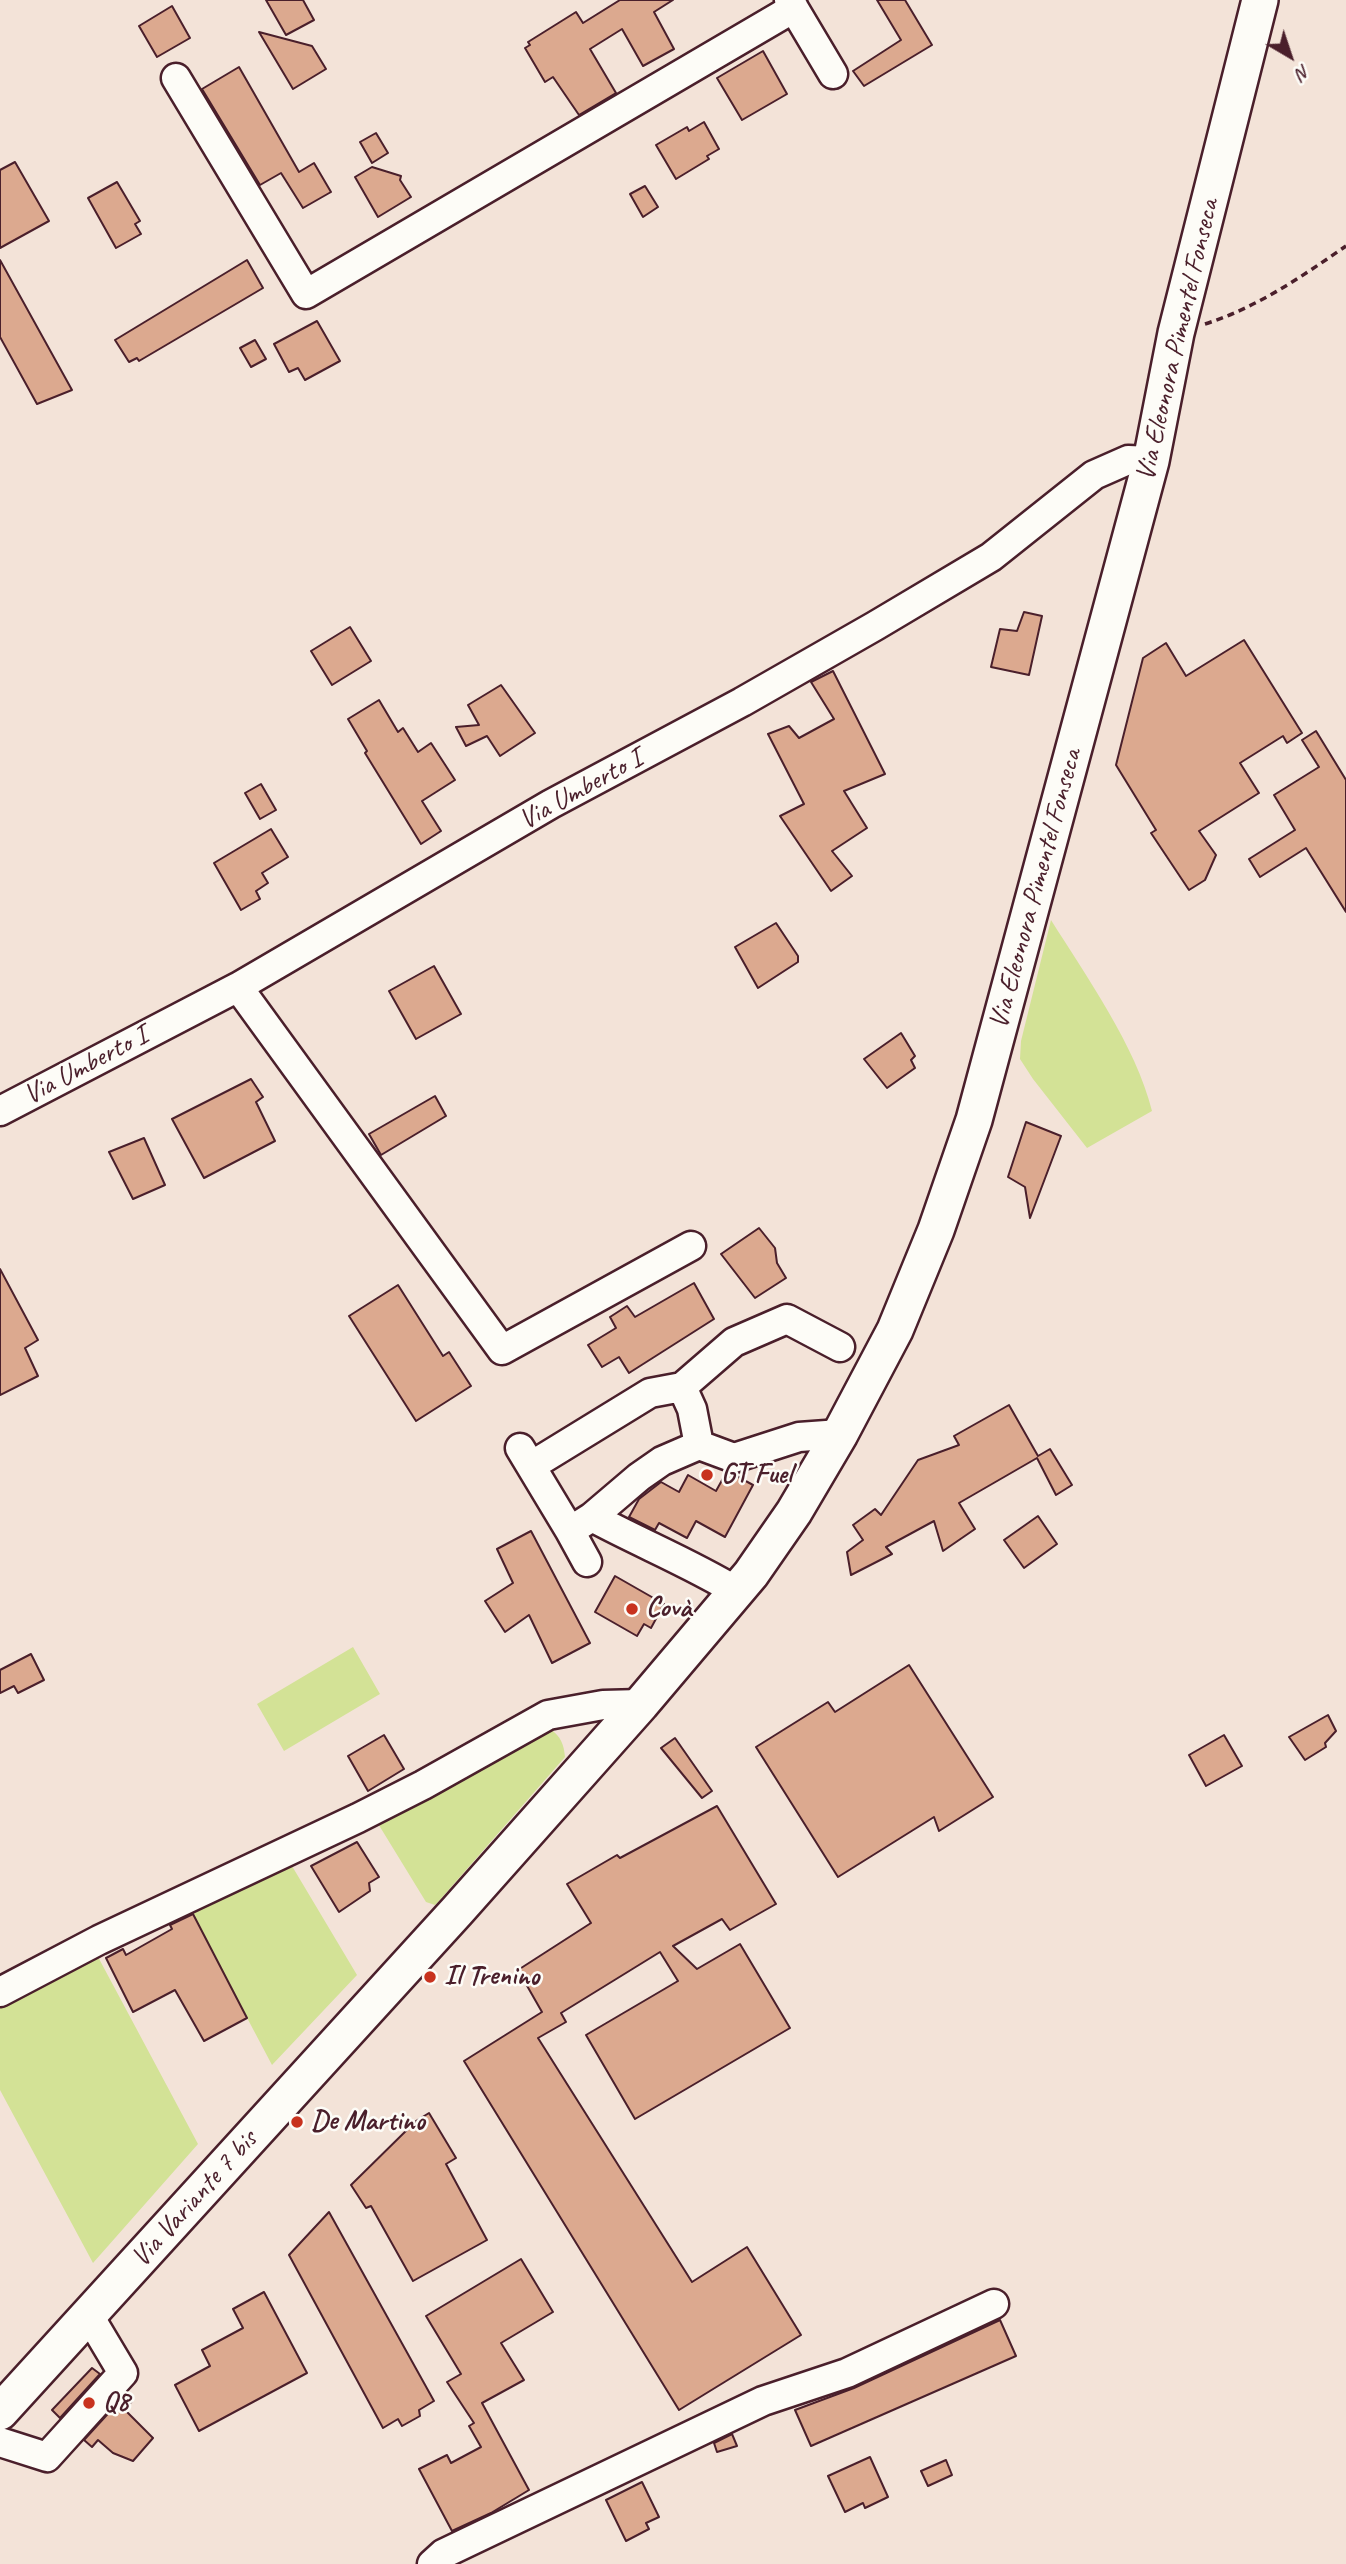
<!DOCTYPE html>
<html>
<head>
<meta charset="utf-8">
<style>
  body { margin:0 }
  #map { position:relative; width:1346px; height:2564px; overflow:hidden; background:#f3e3d8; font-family:Caveat,sans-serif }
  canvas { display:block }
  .north { position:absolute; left:1255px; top:21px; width:70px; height:70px; -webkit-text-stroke:5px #fdfcf7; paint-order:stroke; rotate:141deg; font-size:19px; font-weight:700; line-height:28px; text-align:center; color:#4a1f2b }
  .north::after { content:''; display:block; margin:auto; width:24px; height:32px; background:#4a1f2b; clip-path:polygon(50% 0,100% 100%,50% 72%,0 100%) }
</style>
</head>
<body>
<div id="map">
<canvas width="1346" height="2564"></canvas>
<div class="north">N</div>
</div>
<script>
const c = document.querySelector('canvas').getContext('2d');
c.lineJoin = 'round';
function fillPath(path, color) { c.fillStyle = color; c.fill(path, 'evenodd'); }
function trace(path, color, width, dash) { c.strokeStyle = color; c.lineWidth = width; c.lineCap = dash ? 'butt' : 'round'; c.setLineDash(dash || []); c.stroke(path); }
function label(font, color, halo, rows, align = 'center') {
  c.font = font + ' Caveat,sans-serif'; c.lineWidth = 5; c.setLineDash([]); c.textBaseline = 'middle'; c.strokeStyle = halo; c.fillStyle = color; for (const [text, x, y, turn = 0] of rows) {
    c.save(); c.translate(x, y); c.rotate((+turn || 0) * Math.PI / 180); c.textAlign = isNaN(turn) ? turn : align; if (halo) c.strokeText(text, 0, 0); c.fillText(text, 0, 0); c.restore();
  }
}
fillPath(new Path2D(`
  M1051,920C1086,976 1136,1046 1152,1111L1087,1148L1033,1079L1020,1059L1021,1041Z
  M353,1647L380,1694L284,1751L257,1704Z
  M550,1729C561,1736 564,1745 565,1757L438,1902L435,1905L426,1902L377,1822Z
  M289,1861L357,1975L272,2065L189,1908Z
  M97,1955L198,2144L93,2263L0,2090V2002Z`), '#d3e296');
const building = new Path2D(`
  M266,0H303L314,20L286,35Z
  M620,0H673L654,12L674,49L643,66L622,29L590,49L616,93L579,115L553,77L545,82L525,48L530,45L528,42L576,12L583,23Z
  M877,0H905L932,45L864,86L853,71L901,40Z
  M172,6L190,38L157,57L139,26Z
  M259,32L312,46L326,69L293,89Z
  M763,51L787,94L742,120L717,78Z
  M239,67L299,172L314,163L331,192L303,208L281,173L260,185L202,89Z
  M704,122L719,149L707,156L709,159L676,179L656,145L687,127L689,131Z
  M376,133L388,153L372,163L360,142Z
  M15,162L49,221L0,248V170Z
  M372,167L401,176L400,180L411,197L378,217L355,177Z
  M117,182L140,221L135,224L141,234L116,248L88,198Z
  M645,186L658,207L643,217L630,194Z
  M0,260L72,390L37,404L0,337Z
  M247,260L263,288L139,361L137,358L129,362L115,340Z
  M317,321L340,361L305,380L298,368L289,372L274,344Z
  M255,340L266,359L251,367L240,348Z
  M1024,612L1042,616L1029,675L991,667L1000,629L1017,631Z
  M350,627L371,661L332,685L311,651Z
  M1244,640L1302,733L1287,743L1283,736L1240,763L1259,793L1199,831L1216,855L1205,880L1189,890L1151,833L1156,830L1116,765L1143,658L1166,643L1186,676Z
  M833,671L885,774L844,791L867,828L832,851L852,876L831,891L780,816L804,804L768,734L789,726L799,738L834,719L811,682Z
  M501,685L535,733L500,756L487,736L466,746L456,727L479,725L468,705Z
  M379,700L398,732L403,728L418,752L431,743L455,780L422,801L441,831L421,844L365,753L367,751L348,719Z
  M1316,731L1346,780V912L1306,848L1260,877L1249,859L1295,830L1274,795L1319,767L1302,740Z
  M261,784L276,810L260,819L245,793Z
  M271,829L288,857L262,873L268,883L256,891L260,899L241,910L214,863Z
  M776,923L798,956V962L758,988L735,947Z
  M434,966L461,1014L416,1039L389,991Z
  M901,1033L915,1056L911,1060L915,1068L887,1088L864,1059Z
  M251,1079L263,1097L256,1102L275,1141L204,1178L172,1119Z
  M435,1096L446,1116L381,1155L369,1134Z
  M1026,1122L1061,1136L1030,1218L1025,1187L1008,1177Z
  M144,1138L165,1185L133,1199L109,1152Z
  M759,1228L775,1248L777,1263L786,1278L755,1298L721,1254Z
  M0,1269L38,1340L25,1348L38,1376L0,1395Z
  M694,1283L714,1319L629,1373L619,1357L602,1367L588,1345L616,1328L610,1317L627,1306L635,1317Z
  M398,1285L443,1356L449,1352L471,1386L416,1421L349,1316Z
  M1009,1405L1038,1456L1050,1449L1072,1485L1056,1495L1037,1458L959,1503L975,1529L943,1551L934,1521L886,1547L892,1554L851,1575L847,1552L863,1540L853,1525L875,1509L881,1515L918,1460L959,1445L954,1436Z
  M726,1473L733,1474L753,1485L725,1537L696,1521L687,1538L659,1523L655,1530L629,1517L639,1499L661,1482L679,1492L688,1475L716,1491Z
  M1038,1516L1057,1544L1024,1568L1004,1540Z
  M531,1531L590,1643L552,1663L529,1615L505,1632L485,1601L513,1583L497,1549Z
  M615,1576L664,1604L651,1628L644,1624L637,1636L595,1612Z
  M31,1654L44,1680L18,1693L14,1686L0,1693V1670Z
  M909,1665L993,1797L939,1831L934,1817L838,1877L756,1747L828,1702L835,1712Z
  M1328,1715L1336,1731L1325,1743L1326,1747L1305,1760L1289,1737Z
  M384,1735L404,1769L368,1791L348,1756Z
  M1224,1735L1242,1766L1206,1786L1189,1755Z
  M675,1738L712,1791L702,1798L661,1748Z
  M717,1806L776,1904L730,1930L722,1919L673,1946L697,1969L740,1944L790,2028L635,2119L586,2035L678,1981L660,1952L561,2013L566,2022L538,2038L692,2282L747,2247L801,2335L679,2410L464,2061L542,2012L518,1970L591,1923L567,1884L617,1855L620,1858Z
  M357,1842L379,1877L369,1883L370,1891L339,1912L311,1866Z
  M193,1914L247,2018L204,2041L175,1990L133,2012L106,1958L123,1949L126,1955L172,1929L170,1925Z
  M429,2113L456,2158L446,2164L487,2240L413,2281L371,2206L366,2208L351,2185L416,2121Z
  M329,2212L434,2401L419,2410L420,2416L402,2426L398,2419L383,2428L289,2255Z
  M521,2259L553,2312L501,2343L524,2380L482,2403L529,2490L491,2513L452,2531L419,2469L447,2455L451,2463L481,2447L469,2426L474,2423L447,2382L461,2374L426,2316Z
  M264,2292L307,2373L199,2431L175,2385L210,2366L202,2350L243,2328L233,2309Z
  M1000,2320L1016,2356L811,2446L795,2410L854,2388Z
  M92,2368L100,2374L60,2418L52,2410Z
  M125,2395L132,2401L125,2410L153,2438L133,2461L113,2453L98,2440L92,2447L84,2440Z
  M732,2434L737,2446L717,2452L714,2443Z
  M870,2457L888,2497L865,2508L863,2503L845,2512L828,2476Z
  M946,2460L952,2475L928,2486L921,2471Z
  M642,2482L659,2517L646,2523L649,2529L626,2541L606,2500Z`);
fillPath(building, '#dca98f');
trace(building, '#4a1f2b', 2);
const minor = new Path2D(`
  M789,0L833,74
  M176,78L306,294L794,8
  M238,987L502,1350L691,1246
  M0,1111L238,987L551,804L742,702L875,626L991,557L1094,475L1128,460L1151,461
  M682,1387L734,1342L787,1319L840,1347
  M520,1448L570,1531L592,1517
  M531,1466L650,1393L682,1387L692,1409L699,1445
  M570,1531L587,1562
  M736,1591C690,1563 640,1543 592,1517L639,1477L662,1461L699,1445L734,1458L799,1437L840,1434
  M0,1992L99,1940L358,1818L423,1785L548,1715L603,1705L641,1704
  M0,2442L47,2457L123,2373L89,2316
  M432,2564L443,2554L763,2401L847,2373L994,2304`);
const major = new Path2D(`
  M0,2412L457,1911L641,1704L751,1574L794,1512L840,1434L895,1330L936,1230L974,1120L1151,461L1176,333L1260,0`);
trace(minor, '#4a1f2b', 33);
trace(major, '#4a1f2b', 40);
trace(new Path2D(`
  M1205,324C1258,307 1301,277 1346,246`), '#4a1f2b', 3.5, [7, 5]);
trace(minor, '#fdfcf7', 28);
trace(major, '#fdfcf7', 35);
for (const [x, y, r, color] of [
  [707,1475,7,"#c8321e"],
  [632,1609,7,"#c8321e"],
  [430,1977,7,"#c8321e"],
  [297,2122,7,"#c8321e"],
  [89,2403,7,"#c8321e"]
]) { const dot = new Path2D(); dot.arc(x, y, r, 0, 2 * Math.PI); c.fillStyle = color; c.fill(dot); trace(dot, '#fdfcf7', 2.5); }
label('28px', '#4a1f2b', '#fdfcf7', [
  ["Via Eleonora Pimentel Fonseca",1178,340,-77],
  ["Via Umberto I",581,790,-29],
  ["Via Eleonora Pimentel Fonseca",1036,889,-75],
  ["Via Umberto I",86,1066,-28],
  ["Via Variante 7 bis",195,2199,-48]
]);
label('bold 28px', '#4a1f2b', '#fdfcf7', [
  ["GT Fuel",721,1475],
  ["Covà",646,1609],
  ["Il Trenino",444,1977],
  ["De Martino",311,2122],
  ["Q8",103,2403]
], 'left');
</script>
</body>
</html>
